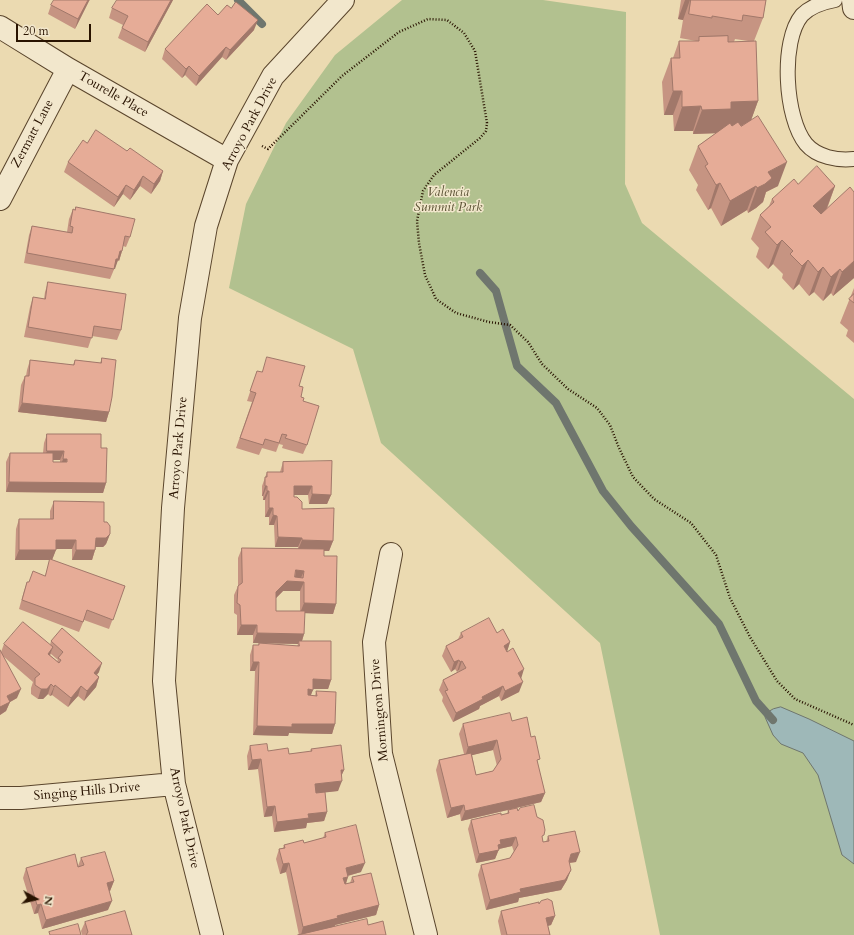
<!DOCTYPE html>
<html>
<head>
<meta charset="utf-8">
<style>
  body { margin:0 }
  #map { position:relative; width:854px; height:935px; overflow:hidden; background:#ebdab1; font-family:Cardo,serif }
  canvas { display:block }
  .north { position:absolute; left:16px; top:879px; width:40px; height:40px; -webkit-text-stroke:3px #f2e7cc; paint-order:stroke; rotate:98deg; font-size:11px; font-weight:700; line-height:16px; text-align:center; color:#291300 }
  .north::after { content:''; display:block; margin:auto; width:14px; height:18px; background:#291300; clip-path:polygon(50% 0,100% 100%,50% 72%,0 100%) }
  .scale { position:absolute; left:16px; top:24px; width:75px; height:18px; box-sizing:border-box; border:2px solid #291300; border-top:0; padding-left:5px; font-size:12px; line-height:14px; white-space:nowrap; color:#291300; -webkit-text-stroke:3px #f2e7cc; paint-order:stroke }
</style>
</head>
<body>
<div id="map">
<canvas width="854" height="935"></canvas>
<div class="north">N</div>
<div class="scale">20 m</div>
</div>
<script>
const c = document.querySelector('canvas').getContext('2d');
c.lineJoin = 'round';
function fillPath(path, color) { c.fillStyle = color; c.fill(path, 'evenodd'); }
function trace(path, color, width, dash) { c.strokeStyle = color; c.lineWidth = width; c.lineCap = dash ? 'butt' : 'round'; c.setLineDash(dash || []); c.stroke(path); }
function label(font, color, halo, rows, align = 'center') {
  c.font = font + ' Cardo,serif'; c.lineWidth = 3; c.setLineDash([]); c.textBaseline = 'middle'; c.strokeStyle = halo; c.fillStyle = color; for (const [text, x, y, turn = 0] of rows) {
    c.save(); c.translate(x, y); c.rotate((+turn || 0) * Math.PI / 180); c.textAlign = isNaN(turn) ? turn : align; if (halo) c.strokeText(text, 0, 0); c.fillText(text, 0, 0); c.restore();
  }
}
fillPath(new Path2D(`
  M402,0H543L626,12L625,184L642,223L854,399V935H660L600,643L381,443L353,349L229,288L246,204L286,123L335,55Z`), '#b2c18f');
const water = new Path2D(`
  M781,707L809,719L854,741V864L842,855L818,775L803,753L781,744L773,735L765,717L766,713L773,709Z`);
fillPath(water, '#9eb8b8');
trace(water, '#6f766e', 1);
trace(new Path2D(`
  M238,0L262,24
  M480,273L496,291L517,366L556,403L603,491L631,526L719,624L756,701L773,720`), '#6f766e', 8);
const lane = new Path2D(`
  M835,0C824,2 810,7 802,15C780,41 785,119 806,144C817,157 838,161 854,159`);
const street = new Path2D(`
  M853,0L854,8
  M0,27L68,69L227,160
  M0,199L68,69
  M391,554L374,642L381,754L426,935
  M0,798H21L174,784
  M212,935L174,784L164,681L173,508L190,318L206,226L227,160L273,76L343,0`);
trace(lane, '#5a452c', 16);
trace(street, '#5a452c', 24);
trace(new Path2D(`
  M262,146L268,149L342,76L399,32L428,19L447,20L464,33L475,51L487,123L486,131L480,138L434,175L423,191L417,221L419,243L425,275L436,299L456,313L489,322L510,325L528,342L542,364L568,389L597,408L610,425L619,448L633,477L654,499L691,523L716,555L730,598L750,637L777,681L795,699L854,725`), '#291300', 2.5, [1, 2]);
trace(lane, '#f2e7cc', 14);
trace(street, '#f2e7cc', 22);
fillPath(new Path2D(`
  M173,0L145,52L118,38L123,25L109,18L112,8Z
  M681,0H766L763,18L754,41L758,101L751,120L778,186L766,192L763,202L756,208L748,213L747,210L721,226L711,208L708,210L696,190L698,185L689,170L698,146L716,133L693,134V131H674L673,115H664L662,82L671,58H673L679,41H696L680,38L683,20L678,19ZM735,39L748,41L734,42Z
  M89,1L75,29L48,14L51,5Z
  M218,15L254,30L226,60L222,57L196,86L185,75L182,78L162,59L165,49Z
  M87,143L127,151L163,171L160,181L151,194L140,186L130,200L123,194L114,207L64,172L68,162Z
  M798,184L835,186L827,209L854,192V278L833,296L831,293L823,301L814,292L809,296L799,284L793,290L782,278L783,274L773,264L768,269L756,257L759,248L751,239L760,215L769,206L772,199Z
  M76,207L130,237L126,247L123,246L122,251L119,261L118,260L110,279L24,263L29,235L32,226L67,232L69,219L73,209L75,210Z
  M48,282L121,330L117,340L92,336L88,348L24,337L30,307L33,297L44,299L45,292Z
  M854,288V343L846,336L848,330L840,323Z
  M102,358L109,412L106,422L18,412L21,385L25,376H26L27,370L30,360L73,365L75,360L100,363Z
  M257,371L299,386L301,397L303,401L307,445L303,454L282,448L283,445L279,444L276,452L262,448L259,455L236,448L252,402L247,401Z
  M47,434L101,448L106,483L103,493L6,492V462L10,453H43L44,443ZM53,460H60V462H53Z
  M283,462L331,495L327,504H309L308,495H294V497L302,509L333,541L329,551H324V556L336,604L333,614L304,613V634L302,641L331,680L328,689H313L311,695L315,696L316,691L335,724L332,734L289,733L288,736L253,735L255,671H250V655L253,645H258L259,643H253V635H237V615L234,613V595L238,586V558L242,548L298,549V547H275L274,525H269V517H265V500H263V496H262V486L267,472H280ZM283,591H300V611H276V598ZM264,643L298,644L297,646Z
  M54,501L104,522L110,534L106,544L103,547H96L92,560H72V549H56L52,560H51L125,586L109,629L84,620L79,632L19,609L24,591L27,582H29L45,576L50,560H15L16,529L19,519H50V511Z
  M461,633H497L510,642L507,651L521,679L519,692L501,701L499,696L480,706L479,709L453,722L442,701L443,697L439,690L443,680L459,671V670L457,672L455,669L451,672L442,656L446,646L458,639Z
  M51,641L99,672L97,675L99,677L96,687L84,701L78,696L68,707L52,695L50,696L48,694L43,699H38L31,694V688L33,682L3,656L17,698L10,702L6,711L0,715V650L1,652L4,644L50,645ZM51,654L58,660L57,661L50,655Z
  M512,721L531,737L545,793L541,802L508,810L518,811L537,817L543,842H546L548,836L576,862L569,863L567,880L561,890L519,898L518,902L486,910L478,875L481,865L510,858L514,852L512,846L499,849L495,859L476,863L468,829L471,820L507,814L508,810L461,821L460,814L447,818L436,770L439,760L464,754L459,734L463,724ZM493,750L497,766L493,771L476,775L472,755Z
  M250,746L268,751L289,754L310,752L311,749L344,770L341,776L338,791L325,792L327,812L324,821L307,823L306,828L274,832L272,816L264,817L258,769L248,770L247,756Z
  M325,833L361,872L348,876L346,884L350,883L352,877L379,905L376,915L335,925V926L368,925L299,935L286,872L280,874L276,859L279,849L283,848L284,845L304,843L323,838Z
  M81,858L114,881L110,891H109L108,910L42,929L38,913L34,914L23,878L26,868L78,866Z
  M539,904L555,916L551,925L548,926L550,935H501L498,921L501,911Z
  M85,922L132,935H82L81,931Z`), '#c69482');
fillPath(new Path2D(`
  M88,0H90L89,1L75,29L78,19Z
  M171,0H173L145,52L148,42Z
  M685,0H690L683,20L678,19Z
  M258,20L254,30L226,60L230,50Z
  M226,47L222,57L196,86L199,76Z
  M189,66L185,75L182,78L186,69Z
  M673,91H682L673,115H664Z
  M758,101L749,126L725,127L723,133L693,134L702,110L731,102Z
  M701,106L693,131H674L682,107Z
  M787,162L778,186L766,192L763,202L756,208L748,213L757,188L768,172Z
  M163,171L160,181L151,194L154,184Z
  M143,176L140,186L130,200L134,190Z
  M720,183L711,208L708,210L716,185Z
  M126,185L123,194L114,207L118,197Z
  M756,186L747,210L721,226L730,201Z
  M835,186L826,210L804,230L813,206Z
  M782,240L773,264L768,269L777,245Z
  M120,251H122L119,261L118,260L115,269H112L116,259Z
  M808,260L799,284L793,290L802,266Z
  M854,261V278L833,296L842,272Z
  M823,267L814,292L809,296L818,272Z
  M840,269L831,293L823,301L831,277Z
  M22,403L109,412L106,422L18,412Z
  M47,451H64L60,460H43Z
  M63,459H67L64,469L60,468Z
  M9,482L106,483L103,493L6,492Z
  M265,486H267L263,496H262Z
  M294,486H312L308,495H290Z
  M267,491H269L265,500H263Z
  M312,494L331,495L327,504H309Z
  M269,508H273L269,517H265Z
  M273,515L277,516L274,525H269Z
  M110,534L106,544L103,547H92L96,538Z
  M278,537L302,538L298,547H275Z
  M56,540H76L72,549H53Z
  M302,540L333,541L329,551L298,550Z
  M19,550H56L52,560H15Z
  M76,550H95L92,560H72Z
  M296,570L304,571L300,580H292Z
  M287,581L304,582L300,591H283L272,602L276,592Z
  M304,603L336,604L333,614L300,613Z
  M241,625H257L253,635H237Z
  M257,633L304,634L301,644L299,641L298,644L253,643Z
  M510,642L507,652L504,646Z
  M53,647L49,657L48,654Z
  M459,660L455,669L451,672L454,662Z
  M462,661L459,670L457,672L460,662Z
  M253,662H259L255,671H250Z
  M102,663L99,672L90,682L94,673Z
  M524,669L521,679L518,673Z
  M99,677L96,687L84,701L87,691Z
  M313,679L331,680L328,689H310Z
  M523,682L519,692L501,701L505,691Z
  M51,684L48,694L43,699H38L41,689Z
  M55,685L52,695L50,696L54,687Z
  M81,686L78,696L68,707L71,698Z
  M503,686L499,696L480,706L479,709L453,722L456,713L482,697Z
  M21,689L17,698L10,702L6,711L0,715V707L7,696Z
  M308,689L313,690L309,699H304Z
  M292,724H335L332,734L289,733L288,736L253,735L257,726Z
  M497,740L493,750L465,757L468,747Z
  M261,759L258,769L248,770L252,760Z
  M341,770H344L340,779Z
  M342,781L338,791L312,794L315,784Z
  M545,793L541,802L461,821L465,811Z
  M464,805L460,814L447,818L451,808Z
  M275,806L272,816L264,817L267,807Z
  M327,812L324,821L307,823L306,828L274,832L277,822L308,814Z
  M516,837L512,846L499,849L495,859L476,863L479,854L500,840Z
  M580,852L576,862L568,863L571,854Z
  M289,863L286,872L280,874L283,864Z
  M365,863L361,872L343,877L346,868Z
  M571,870L567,880L561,890L519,898L518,902L486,910L490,900Z
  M348,877L345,886L343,878Z
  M114,881L110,891L103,893L107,883Z
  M112,901L108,910L42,929L46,920Z
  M41,904L38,913L34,914L37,905Z
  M379,905L376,915L335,925L334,928L301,935L303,927L337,916Z
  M555,916L551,925L543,927L546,918Z`), '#a1786a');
const building = new Path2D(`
  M54,0H88L78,19L51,5Z
  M117,0H171L148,42L122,28L128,16L112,8Z
  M691,0H766L763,18L743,15L742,21L712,16V18L689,14Z
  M236,2L258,20L230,50L226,47L199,76L189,66L186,69L165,49L207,4L218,15L227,5L231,8Z
  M728,36V42L756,41L758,101L731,102V109L702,110L701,106L682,107V91H673L671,58H680L679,41H699V37Z
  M758,116L787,162L768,172L772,178L765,184L757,188L756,186L730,201L720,183L716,185L705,166L708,164L698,146L730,123L732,126L738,122L741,126Z
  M96,130L127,151L130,148L163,171L154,184L143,176L134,190L126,185L118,197L68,162L83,140L87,143Z
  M817,166L835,186L813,206L821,214L850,187L854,192V261L842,272L840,269L831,277L823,267L818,272L808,260L802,266L790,254L793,251L782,240L777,245L765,232L771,227L760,215L774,202L772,199L794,179L798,184Z
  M76,207L135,219L130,237L125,236L122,251H120L118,259H116L114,269L27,253L32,226L72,233L73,227L70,226L73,209L75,210Z
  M48,282L126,294L121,330L94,326L92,338L28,327L33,297L45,299Z
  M854,294V303L849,299Z
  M267,357L305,366L299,386L303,387L301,397L304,398L303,401L319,406L307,445L285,438L287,435L282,434L279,443L265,439L263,445L240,438L256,393L250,391L257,371L262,372Z
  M102,358L116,360L112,397L109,412L22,403L25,376H29L30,360L74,365L75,360L101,363Z
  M47,434H101V448H107L106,483L9,482L10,453H53V462H67V459H63L64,451H47Z
  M332,461L331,495L312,494V486H294V497H297L302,502V509L334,508L333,541L302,540V538L278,537L277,516L273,515V508H269V491H267V486H265V477H267V472H283V462Z
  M54,501L104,502V522H107L110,526V534L106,538H96L95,550H76V540H56V550H19V519H53Z
  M242,548L324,549V556H337L336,604L304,603V582L287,581L276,592V611H305L304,634L257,633V625H241L240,605L237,603L238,586L242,583ZM296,570L304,571L303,578L295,577Z
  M50,559L125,586L113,620L87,610L83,622L22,600L27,582H29L33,571L45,576Z
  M489,618L497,633L503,629L510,642L504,646L507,652L513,648L524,669L518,673L523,682L505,691L503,686L482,697L483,699L456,713L445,691L448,690L443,680L466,668L462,661L460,662L459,660L454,662L446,646L463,637L461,633Z
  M23,622L53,647L48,654L59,663L61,660L58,658L63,652L51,641L62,628L102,663L94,673L99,677L87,691L81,686L71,698L55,685L54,687L51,684L47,689H41L35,685V678L40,674L4,644Z
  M299,641H331V680L313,679V690L308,689V695L317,696L316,691L336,692L335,724H292V727L257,726L259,662H253V645H259V643L299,646Z
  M0,650L21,689L7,696L10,702L0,707Z
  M510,713L512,721L527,717L531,737L535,736L540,759L537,760L545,793L465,811L464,805L451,808L439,760L471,753L476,775L493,771L501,759L497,740L468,747L463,724Z
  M267,744L268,751L288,748L289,754L312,751L311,749L341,745L344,770H341L342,781L315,784L316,793L325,792L327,812L308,814L309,818L277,822L275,806L267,807L261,759L252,760L250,746Z
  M534,805L537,817L543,820L545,830L544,835L542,836L543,842L549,841L548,836L575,831L580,852L571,854L569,861L571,870L565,880L520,889L521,892L490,900L481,865L510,858L518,845L516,837L500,840L501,844L498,845L499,850L479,854L471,820L501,813V815L509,813L508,810L517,808L518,811L520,808Z
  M356,825L365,863L346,868L348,877L343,878L345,884L354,882L352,877L371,873L379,905L337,916L338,918L303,927L289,863L283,864L279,849L285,848L284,845L303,840L304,843L326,837L325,833Z
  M105,852L114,881L107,883L112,901L46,920L41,904L37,905L26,868L75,854L78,867L84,865L81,858Z
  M548,899L552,901L555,916L546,918L550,935H507L501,911L539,902V904L541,901Z
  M125,911L132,935H86L88,932L85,922Z
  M367,919L368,925L383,921L386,935H298Z
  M78,924L81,935H50L49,932Z`);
fillPath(building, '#e6ac97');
trace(building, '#a1786a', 1);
label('13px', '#291300', '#f2e7cc', [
  ["Tourelle Place",113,95,30],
  ["Arroyo Park Drive",250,124,-62],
  ["Zermatt Lane",33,134,-62],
  ["Arroyo Park Drive",179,448,-85],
  ["Mornington Drive",380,710,-95],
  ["Singing Hills Drive",87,792,-5],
  ["Arroyo Park Drive",184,818,78]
]);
label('italic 13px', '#595032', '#f2e7cc', [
  ["Valencia",448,193],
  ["Summit Park",448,208]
]);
</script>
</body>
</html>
